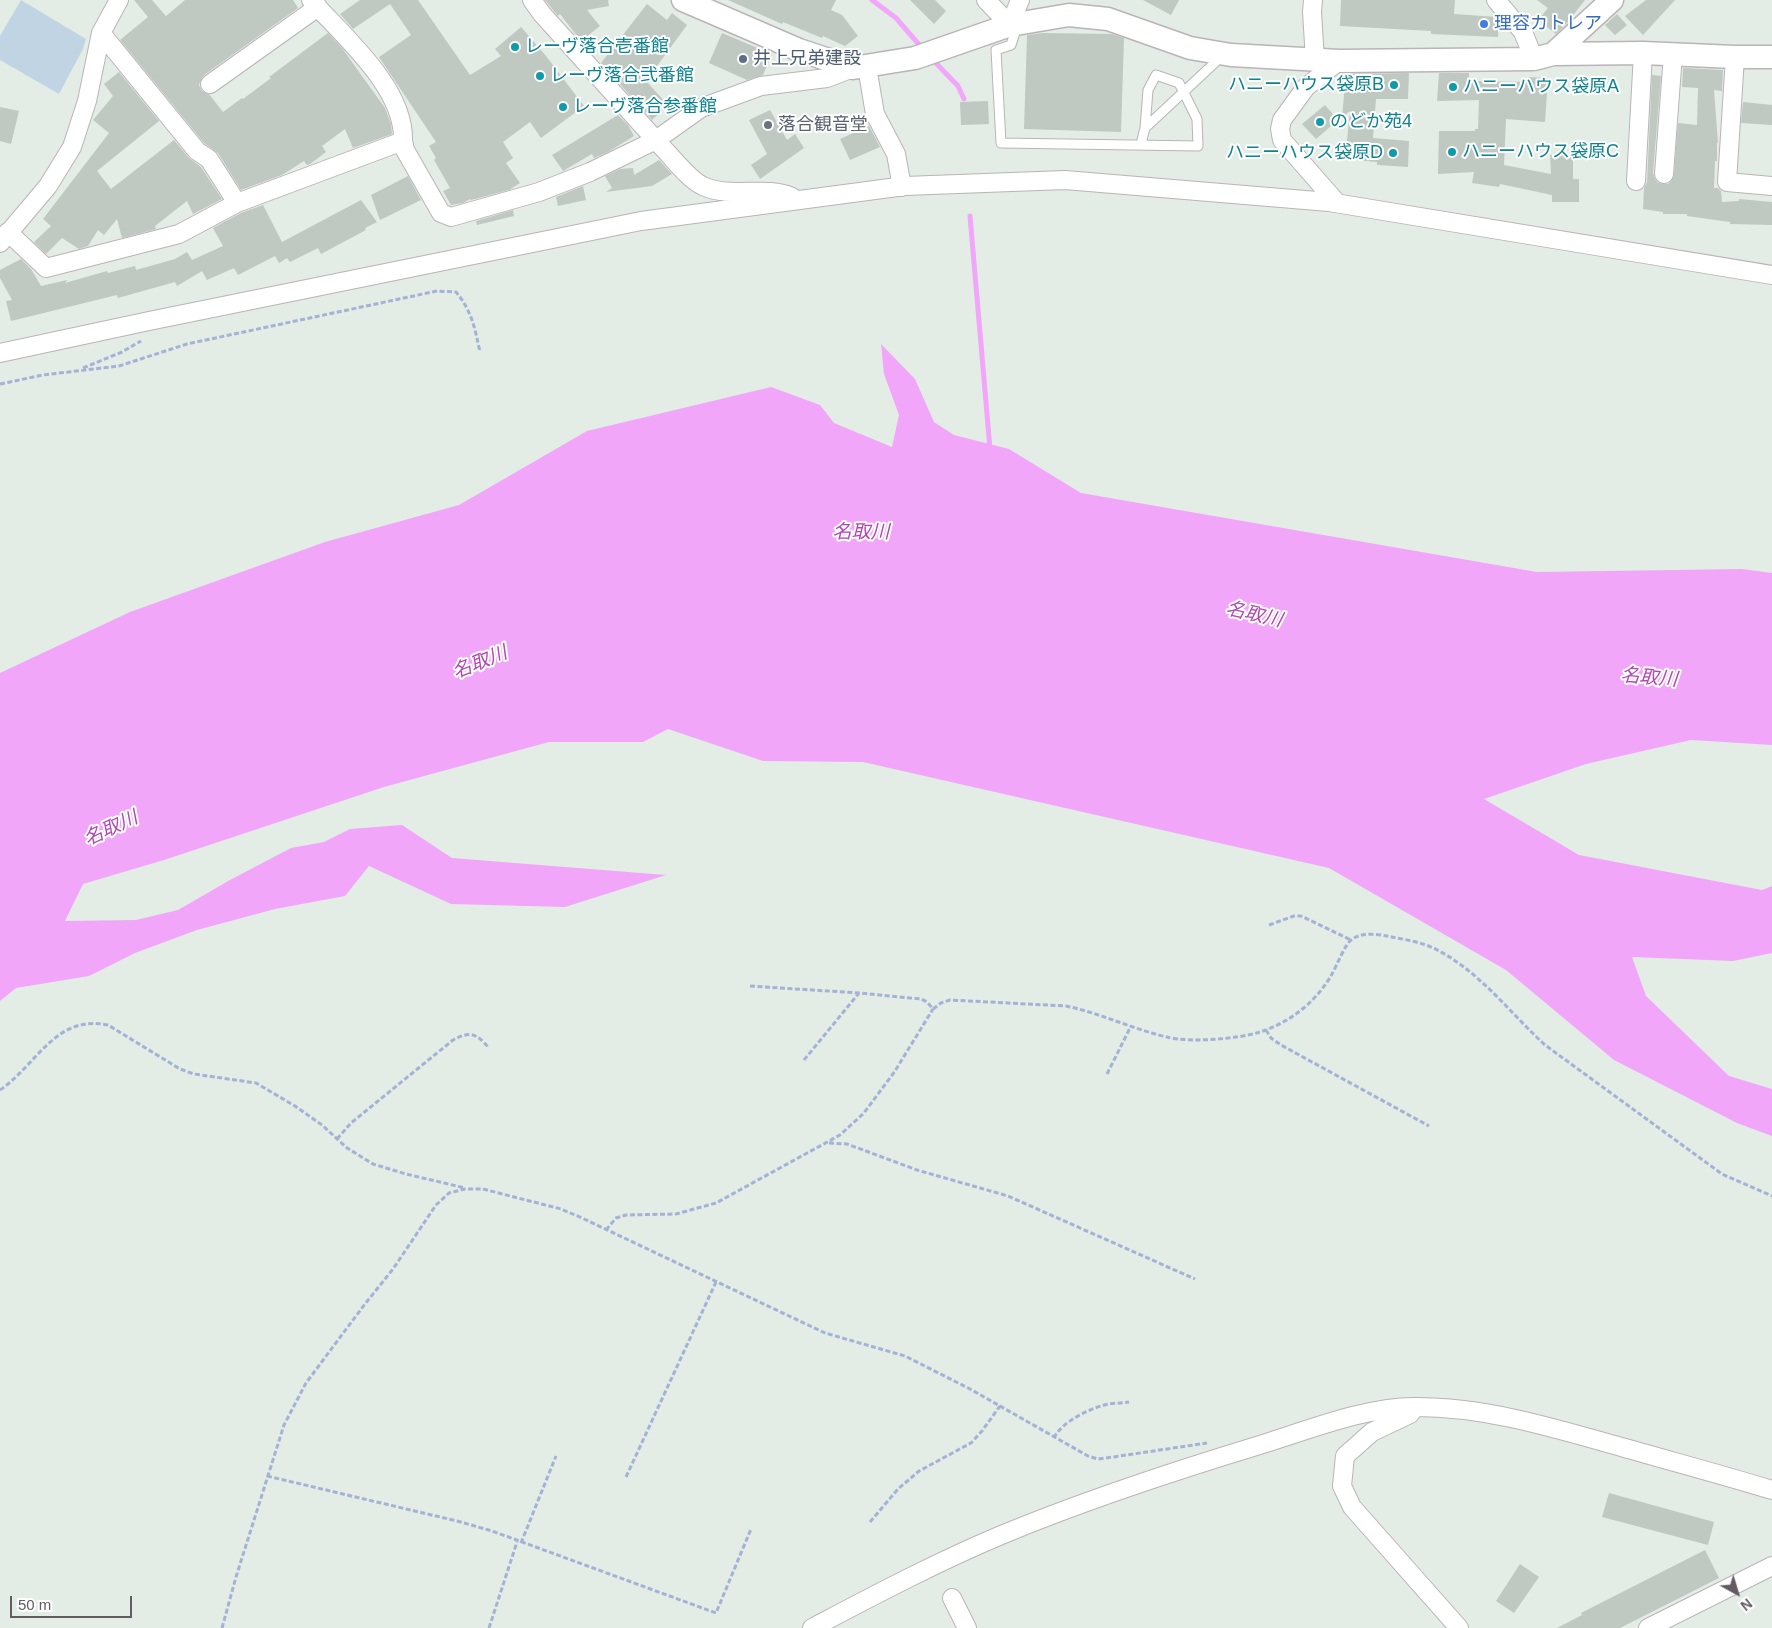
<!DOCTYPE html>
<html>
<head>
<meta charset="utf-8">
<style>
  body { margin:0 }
  #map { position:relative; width:1772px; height:1628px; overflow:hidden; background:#e3ede5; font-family:Helvetica,sans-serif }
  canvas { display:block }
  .north { position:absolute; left:1712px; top:1568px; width:50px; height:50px; -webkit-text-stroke:4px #fff; paint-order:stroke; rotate:141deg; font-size:14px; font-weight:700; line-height:20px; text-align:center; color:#635b63 }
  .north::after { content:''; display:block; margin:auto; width:18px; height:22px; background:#635b63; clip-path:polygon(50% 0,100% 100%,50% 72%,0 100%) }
  .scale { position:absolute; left:10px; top:1596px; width:122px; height:22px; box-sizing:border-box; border:2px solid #635b63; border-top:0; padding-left:6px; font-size:15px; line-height:18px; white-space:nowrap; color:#635b63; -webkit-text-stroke:4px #fff; paint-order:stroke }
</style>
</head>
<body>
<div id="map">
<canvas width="1772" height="1628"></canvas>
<div class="north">N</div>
<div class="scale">50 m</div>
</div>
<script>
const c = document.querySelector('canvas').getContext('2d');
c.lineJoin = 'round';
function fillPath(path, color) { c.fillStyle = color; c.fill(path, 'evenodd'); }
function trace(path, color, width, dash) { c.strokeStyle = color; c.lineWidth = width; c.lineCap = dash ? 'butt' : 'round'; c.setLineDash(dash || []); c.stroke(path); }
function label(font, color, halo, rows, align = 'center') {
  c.font = font + ' Helvetica,"Noto Sans JP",sans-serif'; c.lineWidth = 4; c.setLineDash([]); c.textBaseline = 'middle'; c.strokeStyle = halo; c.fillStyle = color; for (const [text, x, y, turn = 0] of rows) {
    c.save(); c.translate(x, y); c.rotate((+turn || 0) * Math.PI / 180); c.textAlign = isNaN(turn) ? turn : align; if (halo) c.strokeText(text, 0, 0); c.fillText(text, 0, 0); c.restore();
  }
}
fillPath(new Path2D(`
  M21,0L86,39L83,49L59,94L0,60V36Z`), '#c1d4e3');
fillPath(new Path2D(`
  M881,344L915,379L934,422L954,435L1009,449L1081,493L1537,572L1742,569L1772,573V745L1691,740L1586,764L1484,799L1579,855L1762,890L1772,886V953L1733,961L1632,957L1646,996L1729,1076L1772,1089V1136L1737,1123L1614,1060L1506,970L1329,868L863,762L763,761L668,729L643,742H549L384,787L164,860L83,884L65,921L136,920L178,910L230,880L291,848L324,842L350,829L402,825L452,858L666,875L565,907L451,904L369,866L345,896L275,909L197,930L135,953L89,976L16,988L0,1001V673L130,612L325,542L459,505L587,431L771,387L820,405L834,423L892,447L899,415L884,374Z`), '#f1a6fa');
trace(new Path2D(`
  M872,0L896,18L922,48
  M931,58L958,86L964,99
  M970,216L990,449`), '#f1a6fa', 5);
fillPath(new Path2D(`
  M134,0H152L166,16L185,0H293L298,8L204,75L201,79L199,85L202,91L209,94L223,112L242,98L243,99L271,78L269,77L328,33L342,48L385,108L391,124L392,134L353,148L345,129L322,146L326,152L310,164L307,165L304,161L282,175L241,190L218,153L204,143L120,40L148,17Z
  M360,0H418L470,75L501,56L495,49L521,27L546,56L584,106L541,138L530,122L503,142L513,158L506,163L520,183L509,190L471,200L470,199L463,203L451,205L443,191L450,188L434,160L436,158L429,146L436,142L379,57L411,35L390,4L353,29L340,14Z
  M545,0H608L609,6L587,10L600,26L581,41L560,14L558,16Z
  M728,0H836L831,10L842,15L858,36L845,46L823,36L822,38L783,22L782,24Z
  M910,0H935L946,11L934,24Z
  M1143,0H1179L1171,15Z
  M1341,0H1455L1454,14L1497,17L1499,21L1498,37L1431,34V31L1340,26Z
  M1537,0H1585L1567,23L1556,34L1538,20L1548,8Z
  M1646,0H1675L1643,35L1625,16Z
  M647,4L667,20L672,13L687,25L646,81L668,105L652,120L601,63Z
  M1617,14L1627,25L1615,35L1605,25Z
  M722,33L772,54L763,75L747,80L709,63Z
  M1043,33L1112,34L1124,38L1121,132L1024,129L1027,35Z
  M1683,68L1723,70L1722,91L1714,90L1718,143H1717V161H1715L1714,188H1718L1721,191L1722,202L1739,201V199L1772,202V225L1730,224V222L1687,216V214H1663V212L1643,209L1644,188L1647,182L1652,75L1661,76L1653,173L1655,179L1658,183L1668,184L1672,180L1674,175L1678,123L1697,125L1698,88L1682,87Z
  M119,72L159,121L97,171L111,189L174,140L189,158L201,167L222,199L193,214L187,201L155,226L156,229L122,238L117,219L104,235L98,230L88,246L79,249L62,238L46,254L34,242L51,226L43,219L109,133L93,120L113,96L104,84Z
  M1409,73L1408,99H1376L1373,138L1409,141L1408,167L1377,165V162L1345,159L1350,111L1342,117L1346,74Z
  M1439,73H1469V81L1527,82L1528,77L1548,78L1545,122L1506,119L1504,165L1551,174L1550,155H1573V179H1579V202H1552V195L1500,184L1499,187L1472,183L1474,172L1438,174L1439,131H1475V129H1478L1479,100L1437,101Z
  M988,101L989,124L961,125L960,102Z
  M1743,102L1772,105V125L1741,123Z
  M1325,105L1338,120L1316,139L1302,124Z
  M0,107L19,111L11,144L0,141Z
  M770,110L787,140L795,134L804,148L760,179L751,165L767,154L749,120Z
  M618,115L628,125L634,136L608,152L594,158L592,154L563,171L552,155Z
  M869,126L880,147L850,160L840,139Z
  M659,160L672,174L652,186L606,192L612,188L605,176L620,169L633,168L634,175Z
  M408,176L421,200L380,220L371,195Z
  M583,186L586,200L558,206L556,197Z
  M361,200L377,222L365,228L366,230L321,254L318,248L290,262L287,258L279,263L275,256L238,275L234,268L207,280L202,271L177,286L175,282L118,298L117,295L11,321L6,301L12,300L0,278V270L21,259L31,269L41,286L67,280L65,283L107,271L108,273L135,266L136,270L175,259L187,252L192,260L223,246L213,228L241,213L263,205L282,242Z
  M513,210L514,216L477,225L476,221Z
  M1609,1493L1714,1522L1708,1545L1602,1517Z
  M1705,1550L1719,1578L1620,1628H1557L1582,1615L1581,1613Z
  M1520,1564L1539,1577L1514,1613L1496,1601Z`), '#bfc8c1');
const service = new Path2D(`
  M1017,26L1011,45L996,50L1001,143L1198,146L1197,119L1179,83L1156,75L1148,90L1145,128
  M1141,144L1145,128L1222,56`);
const minor = new Path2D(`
  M532,0L542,14C582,58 622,103 662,147C673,158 689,180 703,186C731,199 764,185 792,197
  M986,0L1010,25L1020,0
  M1313,0L1312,12L1315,60
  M1496,0L1523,32L1534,59
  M101,33L197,151L209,159L237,203
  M1735,57L1727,182L1772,186
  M867,67L875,114L896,154L902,187
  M210,84L318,7
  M403,141L405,150L441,213L451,217L539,192L590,172L656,140L701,108L761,86L827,78L853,68
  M1664,174L1673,54
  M1636,181L1643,53
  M1337,203L1282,140L1280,129L1282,120L1306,87L1339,61
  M8,232L46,268L179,234L237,203L403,141C405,88 344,37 311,0
  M0,243L48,186L72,147L87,101L101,33L119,0
  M0,353L149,321L641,221L905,186L1065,180L1329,202L1772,275
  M1415,1407L1410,1414L1372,1432L1345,1456L1342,1486L1352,1507L1459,1628
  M952,1598L967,1628
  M812,1628C873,1596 935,1563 999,1536C1085,1500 1174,1471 1263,1444C1308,1430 1369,1406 1416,1407C1488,1407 1557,1429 1625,1448C1674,1462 1723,1475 1772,1490
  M1648,1628L1772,1566`);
const tertiary = new Path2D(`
  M683,0L799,50L853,68L915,58L1010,25L1069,15L1108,19L1190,48L1231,55L1339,61L1534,59L1553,54L1612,0
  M1553,54L1643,53L1735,57H1772`);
trace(service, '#bab3b9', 11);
trace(minor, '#bab3b9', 20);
trace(tertiary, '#bab3b9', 25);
trace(new Path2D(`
  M83,368L122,352L141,341
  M0,384L43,375L119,366L187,344L437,291L456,292C472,311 475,329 480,352
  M1269,925L1294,916H1301L1351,940
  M750,986L859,993L921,999L927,1002L933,1009L941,1003L950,1000L1066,1006C1100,1013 1132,1029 1167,1037C1189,1043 1238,1039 1260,1032C1291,1022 1317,1001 1332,974C1337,965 1344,947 1350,941C1359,932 1376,934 1387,936C1401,939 1417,941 1431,947C1477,968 1508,1011 1545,1045L1722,1174L1772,1196
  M1266,1030L1271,1038L1281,1045L1429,1126
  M804,1060L859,993
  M1107,1074L1131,1026
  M0,1090C37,1065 55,1014 108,1025L180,1069L194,1074L256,1083L295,1106L322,1125L347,1148L373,1164L406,1174L465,1188
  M337,1139L351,1123L453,1040C470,1031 476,1033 489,1048
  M829,1143L847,1144L917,1170L1008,1196L1195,1279
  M606,1230L616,1218L626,1215L676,1214L716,1203L840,1135L864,1113L895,1071L933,1009
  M1054,1438C1061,1422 1092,1407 1109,1404C1116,1403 1123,1403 1129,1402
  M267,1476L457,1521L492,1531L716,1613L751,1529
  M626,1477L716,1282
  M870,1522L898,1489L919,1471L971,1443L982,1431L1000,1406
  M521,1543L556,1456
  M222,1628L236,1577L284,1425L306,1383L365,1304L393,1269L436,1205L449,1193L465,1189H483L561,1209L582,1218L825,1333L905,1356L970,1389L1088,1456L1098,1459L1113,1457L1207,1443
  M489,1628L517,1542`), '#a4b2d5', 3, [5, 2.5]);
trace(service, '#fff', 9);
trace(minor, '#fff', 18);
trace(tertiary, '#fff', 22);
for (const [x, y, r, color] of [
  [1484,24,5,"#3f7fe0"],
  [515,47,5,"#0f9aa8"],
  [743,59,5,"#5c6f8a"],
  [540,76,5,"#0f9aa8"],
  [1394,85,5,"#0f9aa8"],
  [1453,87,5,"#0f9aa8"],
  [563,107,5,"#0f9aa8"],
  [1320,122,5,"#0f9aa8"],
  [768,125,5,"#6b7280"],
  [1452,152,5,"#0f9aa8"],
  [1393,153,5,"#0f9aa8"]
]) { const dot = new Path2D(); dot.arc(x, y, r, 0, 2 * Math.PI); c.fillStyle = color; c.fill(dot); trace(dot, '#fff', 2); }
label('18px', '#366cbe', '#fff', [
  ["理容カトレア",1494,24]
], 'left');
label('18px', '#0d838f', '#fff', [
  ["レーヴ落合壱番館",525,47],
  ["レーヴ落合弐番館",550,76],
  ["ハニーハウス袋原B",1384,85,"right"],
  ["ハニーハウス袋原A",1463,87],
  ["レーヴ落合参番館",573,107],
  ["のどか苑4",1330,122],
  ["ハニーハウス袋原C",1462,152],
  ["ハニーハウス袋原D",1383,153,"right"]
], 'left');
label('18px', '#4e5e75', '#fff', [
  ["井上兄弟建設",753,59]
], 'left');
label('18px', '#5b616d', '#fff', [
  ["落合観音堂",778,125]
], 'left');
label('italic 19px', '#b147b3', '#fff', [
  ["名取川",861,533],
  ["名取川",1254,615,13],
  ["名取川",480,663,-22],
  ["名取川",1649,678,5],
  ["名取川",111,829,-25]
]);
</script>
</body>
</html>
